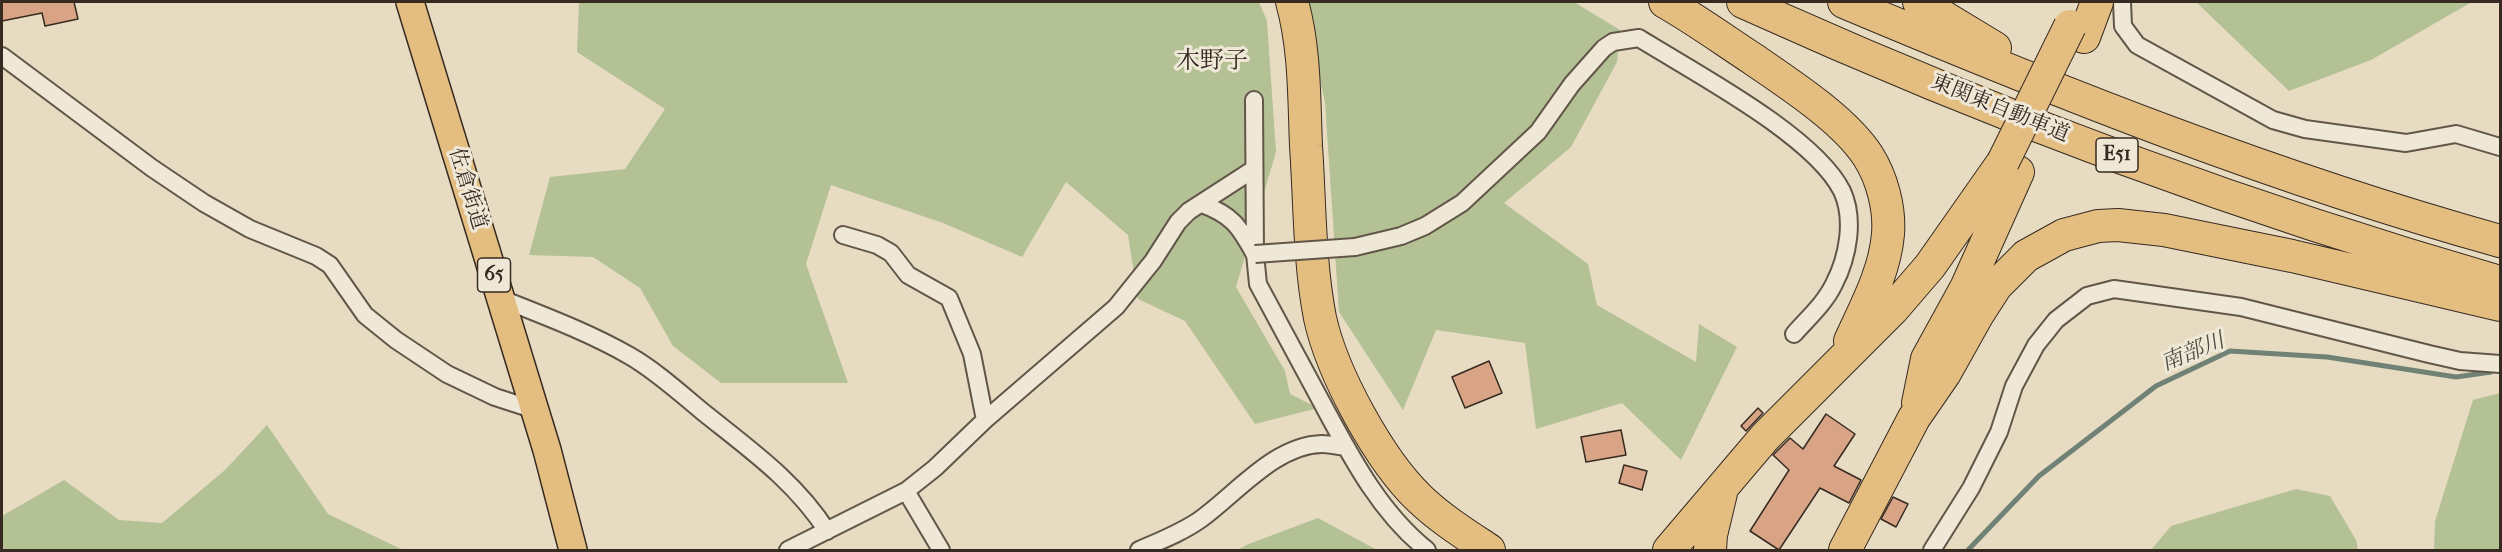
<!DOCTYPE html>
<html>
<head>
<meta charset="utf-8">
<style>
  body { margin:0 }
  #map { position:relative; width:2502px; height:552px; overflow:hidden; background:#e7dcc2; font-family:"IM FELL French Canon",serif }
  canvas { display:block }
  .frame { position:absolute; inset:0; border:3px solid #362a21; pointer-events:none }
</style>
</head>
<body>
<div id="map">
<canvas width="2502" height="552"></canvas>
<div class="frame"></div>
</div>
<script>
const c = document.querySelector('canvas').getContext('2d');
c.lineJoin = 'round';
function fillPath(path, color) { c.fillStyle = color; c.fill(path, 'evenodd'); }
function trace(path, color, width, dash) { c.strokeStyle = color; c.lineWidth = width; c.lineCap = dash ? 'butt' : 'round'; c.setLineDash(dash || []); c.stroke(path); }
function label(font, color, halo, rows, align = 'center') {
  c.font = font + ' "IM FELL French Canon","Noto Serif JP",serif'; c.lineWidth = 6; c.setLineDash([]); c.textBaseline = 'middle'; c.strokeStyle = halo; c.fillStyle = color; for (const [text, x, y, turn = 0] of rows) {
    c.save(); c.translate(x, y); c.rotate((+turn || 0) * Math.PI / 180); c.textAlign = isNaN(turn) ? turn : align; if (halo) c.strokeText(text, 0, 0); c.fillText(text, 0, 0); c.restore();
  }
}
fillPath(new Path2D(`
  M579,2H1259L1267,21L1276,152L1236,287L1285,371L1290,394L1318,408L1255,424L1185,321L1138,299L1128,235L1066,182L1022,257L943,223L831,185L806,264L848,383H721L673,346L640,288L593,257L529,255L550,177L625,169L665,109L577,52Z
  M1301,2H1574L1620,30L1617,62L1571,147L1504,203L1588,264L1597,305L1696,362L1699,324L1737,347L1681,460L1622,403L1536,429L1525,343L1436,330L1403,410L1339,312L1325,102Z
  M2196,2H2472L2371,60L2289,91Z
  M2500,393V550H2434L2435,521L2473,400Z
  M267,425L328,514L403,550H2V516L64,480L119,520L162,523L225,470Z
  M2296,489L2330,496L2356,540L2358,550H2151L2171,526Z
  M1318,518L1377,550H1238L1246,545Z`), '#b3c195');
trace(new Path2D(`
  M1968,550L2039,476L2156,386L2230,351L2327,357L2456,377L2491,372`), '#708276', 5);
const building = new Path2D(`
  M2,2H74L78,19L45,26L42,13L2,21Z
  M1489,361L1502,393L1465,408L1452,377Z
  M1758,408L1763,413L1746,431L1741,426Z
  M1826,414L1855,434L1834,466L1861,480L1849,503L1820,488L1779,550L1750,531L1789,470L1773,455L1790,438L1803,449Z
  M1621,430L1626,455L1586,462L1581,437Z
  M1624,465L1647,471L1642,490L1619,483Z
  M1893,497L1908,504L1896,527L1881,519Z`);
fillPath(building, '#d8a485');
trace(building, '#362a21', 1.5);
const street = new Path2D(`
  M2122,2L2123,26L2137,45L2273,120L2305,129L2406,143L2456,134L2500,147
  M2,56L152,168L204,203L250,229L316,256L330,265L365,315L396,340L447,374L495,397L535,410
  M1254,100L1255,254L1258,284C1279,323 1300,362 1321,401C1350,455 1379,512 1427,550
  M1202,204C1232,215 1239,226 1254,253
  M843,235L877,245L891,253L908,275L949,298L972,354L985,420
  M1355,247L1401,236L1425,226L1462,203L1538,132L1572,84L1604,48L1613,42L1639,38C1693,72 1814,135 1842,191C1855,219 1848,257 1834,284C1825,303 1808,318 1794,334
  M502,299C545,316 590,333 630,356C656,371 680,393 703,412C749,449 795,481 827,531
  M906,491L941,550
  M788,550L906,491L935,468L985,420L1116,307L1153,261L1178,222L1189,211L1254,169
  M1139,550C1160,541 1183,532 1201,519C1237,493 1275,445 1322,444C1330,444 1338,446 1346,447
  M1932,550L1971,488L1999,432L2014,386L2036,345L2056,320L2087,296L2114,289L2241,307L2429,354L2460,361L2500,364`);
const primary = new Path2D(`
  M410,2L547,450L573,550`);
const highway = new Path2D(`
  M1292,2C1305,48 1304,98 1306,146C1310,203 1309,261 1320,318C1332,373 1379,460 1420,499C1441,519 1465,534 1489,550
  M1665,2C1695,19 1724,40 1753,59C1789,84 1844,119 1868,156C1882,178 1890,208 1888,234C1885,272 1865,308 1850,341
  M1743,2C1988,113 2242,208 2500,282
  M1844,2C2058,92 2276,179 2500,241
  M1919,2L1995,48
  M2084,37L2097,2
  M1918,403L1927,359L1966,288L2018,172
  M1669,550L1765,437L1893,309L1930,266L2003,162
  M1710,550L1711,535L1721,493
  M1845,550L1914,418L1945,373L1978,314L1996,286L2026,256L2064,235L2098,226L2118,225L2164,230L2292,256L2500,305`);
trace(street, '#625649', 20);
trace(primary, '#362a21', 30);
trace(highway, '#362a21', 34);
trace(street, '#efe8d7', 16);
trace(primary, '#e4be81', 27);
trace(highway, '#e4be81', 32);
const streetBridge = new Path2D(`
  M1255,254L1355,247`);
const highwayBridge = new Path2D(`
  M2003,162L2070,26`);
trace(streetBridge, '#625649', 20, []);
trace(highwayBridge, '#362a21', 34, []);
trace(streetBridge, '#efe8d7', 16);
trace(highwayBridge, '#e4be81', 32);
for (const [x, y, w] of [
  [2117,155,42],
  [494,275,33]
]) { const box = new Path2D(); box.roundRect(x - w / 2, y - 17, w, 34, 4.5); c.fillStyle = '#efe8d7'; c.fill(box); trace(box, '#362a21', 1.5); }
label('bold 20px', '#362a21', null, [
  ["E51",2117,155],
  ["65",494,275]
]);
label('21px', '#362a21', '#efe8d7', [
  ["東関東自動車道",2000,109,22],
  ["佐倉街道",467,189,73]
]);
label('italic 22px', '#4e4e44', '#efe8d7', [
  ["南部川",2193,353,-22]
]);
label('24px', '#362a21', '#efe8d7', [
  ["木野子",1212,62]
]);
</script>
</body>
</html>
